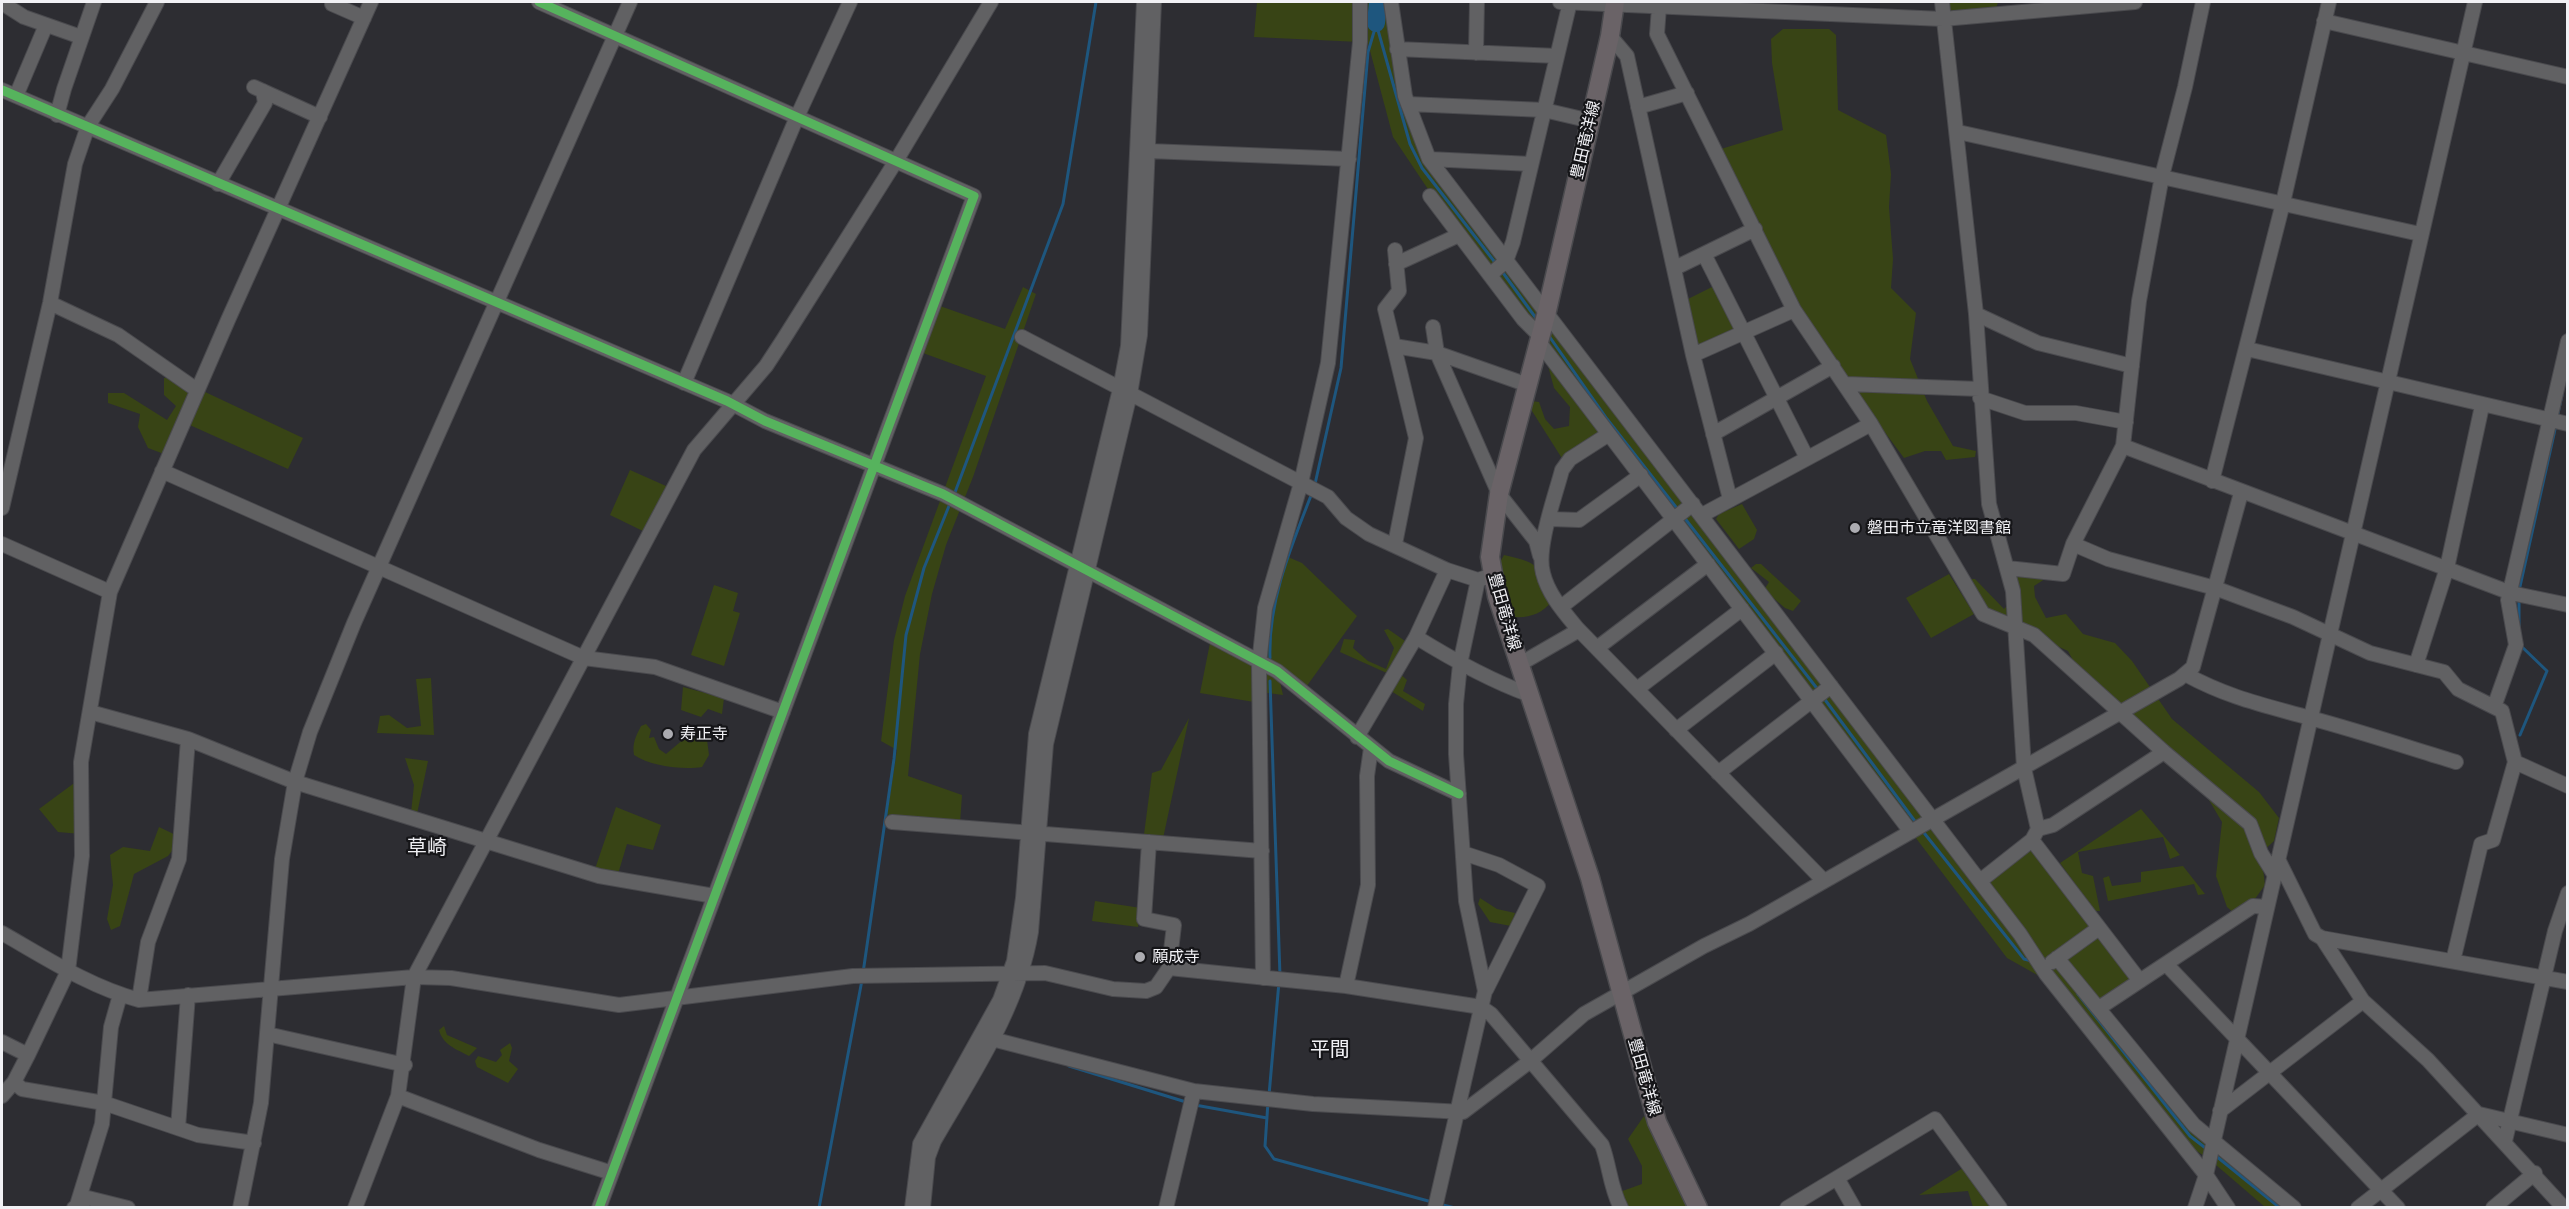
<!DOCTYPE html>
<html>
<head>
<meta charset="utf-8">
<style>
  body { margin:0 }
  #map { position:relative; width:2569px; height:1209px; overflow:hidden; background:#2d2d32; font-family:"Work Sans",sans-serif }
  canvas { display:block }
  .frame { position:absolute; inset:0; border:3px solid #f1f1f5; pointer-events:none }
</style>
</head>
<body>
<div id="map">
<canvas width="2569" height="1209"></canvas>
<div class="frame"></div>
</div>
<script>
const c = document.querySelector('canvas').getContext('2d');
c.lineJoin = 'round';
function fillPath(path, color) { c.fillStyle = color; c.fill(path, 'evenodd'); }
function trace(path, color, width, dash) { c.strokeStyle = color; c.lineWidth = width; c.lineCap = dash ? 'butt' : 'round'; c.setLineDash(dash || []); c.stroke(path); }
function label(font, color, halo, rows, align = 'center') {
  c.font = font + ' "Work Sans","Noto Sans JP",sans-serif'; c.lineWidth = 4.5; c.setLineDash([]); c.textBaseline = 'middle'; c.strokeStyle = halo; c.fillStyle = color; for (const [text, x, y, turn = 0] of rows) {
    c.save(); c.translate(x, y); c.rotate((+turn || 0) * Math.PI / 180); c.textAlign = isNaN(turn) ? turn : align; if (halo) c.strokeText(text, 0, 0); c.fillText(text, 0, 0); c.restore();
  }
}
fillPath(new Path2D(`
  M1257,2H1358L1360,42L1254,37Z
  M1363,2H1391L1401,71L1433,164L1979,881L2032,840L2134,980L2100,1004L2194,1125L2294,1207H2265L2209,1159L2192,1148L2055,985L2007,958L1600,422V434L1563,460L1532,411L1531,401L1539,402L1545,419L1554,429L1569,426L1570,407L1554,388L1547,362L1569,382L1456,231L1393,137L1364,28Z
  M1942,2H1998L1994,16L1943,19Z
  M1783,29H1829L1836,35L1838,110L1886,135L1891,174L1889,207L1893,259L1891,288L1916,313L1910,359L1927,401L1953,446L1976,451L1975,457L1946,460L1941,451H1925L1904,458L1794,310L1721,149L1783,130L1772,63L1771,39Z
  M1718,284L1739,334L1693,355L1682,302Z
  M1023,287L1036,294L973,477L946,545L932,594L920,654L908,776L962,795L960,823L892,822L887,813L897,750L881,741L894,640L905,596L986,376L923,353L940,306L1005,329Z
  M164,378H171L192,390L164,454L148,448L138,427L140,414L108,403V393H124L167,420L176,406L164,395Z
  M203,391L303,438L288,469L183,422Z
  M630,470L675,490L649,534L610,515Z
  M1742,504L1757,530L1754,539L1739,549L1716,519L1719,514Z
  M1281,554L1302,563L1357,616L1304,690L1278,673L1283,695L1260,692V703L1200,693L1211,638L1259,664L1265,608Z
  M1504,555C1541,563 1540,567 1552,601C1540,617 1521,620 1504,615L1499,564Z
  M1756,564H1761L1801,601L1793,611L1785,608L1764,590L1769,582L1751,568Z
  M2010,571L2048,577L2034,586L2035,597L2046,618L2066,614L2083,634L2115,643L2132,661L2172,719L2259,792L2279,818L2274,841L2261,853L2265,885L2252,903L2235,914L2227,907L2216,876L2222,822L2184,758L2154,743L2082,677L2068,651L1989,615L1971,579H1975L2004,609L2016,596Z
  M1949,574L1974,614L1931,638L1906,598Z
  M714,585L738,593L733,611L740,613L724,666L691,655Z
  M1388,629L1405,641L1404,651L1389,674L1340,652L1344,639L1355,640L1353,648L1368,661L1386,669L1394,648L1384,630Z
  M1398,672L1407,680L1403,691L1425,704L1423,711L1391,691Z
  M431,678L434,735L377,733L380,716L389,715L407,728L421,726L416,679Z
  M683,687L724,698L722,714L708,709L701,717L681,710Z
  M1189,718L1162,843L1143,842L1152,773L1161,770Z
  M646,724L651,730L649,738L654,737L659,749L666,754L685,738V732H706L709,755L702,767C683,770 650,766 634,755C632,743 636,736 641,726Z
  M405,758L428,761L417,814L411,813L414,785Z
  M81,778V834L58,832L39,809Z
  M616,807L661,825L653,850L627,844L618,874L595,869Z
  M2141,809L2180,855L2170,859L2163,837L2078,852L2082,873L2093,876L2100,911H2095L2060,863Z
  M159,827L182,838L168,856L134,874L120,926L111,930L107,919L113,885L110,855L123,847L150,851Z
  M2183,866L2205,894L2198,895L2194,884L2108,901L2103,878L2109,876L2112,886L2141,882V872Z
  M1480,898L1497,909L1515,913L1511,926L1490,922L1478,904Z
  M1095,901L1141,908L1138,927L1092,921Z
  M444,1026L447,1035L477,1048L469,1056C456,1049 443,1045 439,1030Z
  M510,1043L512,1048L509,1061L518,1069L508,1083L477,1067L475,1061L478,1056L496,1062L502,1055L500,1050Z
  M1644,1116L1691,1207H1621L1614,1194L1642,1184V1166L1628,1139Z
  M1966,1166L1999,1207H1973L1968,1191L1919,1195Z`), '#384415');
trace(new Path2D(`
  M1376,23L1410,144L1422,168L1497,265
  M1501,270L1538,321
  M1549,336L1607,419L1679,511
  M2557,418L2562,395
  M1315,484L1341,368L1368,52L1376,25
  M954,495L1063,204L1096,2
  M1683,516L1819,691
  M2519,591L2556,425
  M2519,627V598
  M2520,645L2547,671L2520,735
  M1270,658C1268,600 1291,547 1312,493
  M1270,681L1280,976
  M1823,697L1917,824
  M1921,829L2024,959L2032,961
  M863,973L894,759L906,635L924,568L951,501
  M2078,994L2190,1136L2208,1150
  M1069,1066L1186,1102
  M1269,1095L1279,982
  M1268,1102L1265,1146L1274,1159L1432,1202
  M1195,1105L1267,1118
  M2216,1156L2280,1208
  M1439,1204L1455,1208
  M819,1208L862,980`), '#1e567e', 3);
trace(new Path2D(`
  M1376,23L1378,2`), '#1e567e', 18);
const minor = new Path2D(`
  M539,2L974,196L599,1208
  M1391,2L1405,96L1429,159L2020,934L2046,974L2206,1175L2228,1208
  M1560,2L1943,19L2135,2
  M1942,2L1976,314L1989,504L2013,591L2024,768L2038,829L2032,840L1980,881
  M2,3L24,17L81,37
  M332,4L364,18
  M1659,7L1657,34L1794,310L1871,424L1983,614L2034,635L2164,752L2250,824L2261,853L2274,874
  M2324,21L2568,77
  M1610,36L1627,56L1693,355L1730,499
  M1397,49L1557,56
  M1476,53L1477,2
  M254,87L320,117
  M2,90L727,401L765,421L943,494L1277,671L1389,761L1459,794
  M16,96L46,25
  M1408,104L1544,110L1591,121
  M1638,107L1687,93
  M57,115L64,89L94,2
  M1958,132L2420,234
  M1149,151L1349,159
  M1429,159L1531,164
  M218,184L265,103L263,91
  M1430,196L1523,319L1541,337
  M1395,250L1399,291L1385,309L1416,438L1395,544
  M1704,254L1807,458
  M1396,264L1459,235
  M1675,268L1755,229
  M1490,275L1506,261L1513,242L1570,2
  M50,303L118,335L197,390
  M1976,314L2038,343L2132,366
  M1433,327L1437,353L1499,494L1536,541L1540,556
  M1022,337L1328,497L1346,518L1369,534L1447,570L1478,580L1487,577
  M1539,342L1911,832
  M1394,346L1437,353L1528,385
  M2247,349L2568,424
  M1693,355L1794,310
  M684,383L797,117L850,2
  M1846,384L1980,389
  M1980,398L2025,413H2076L2126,422
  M1609,434L1570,459L1562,470C1555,497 1536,548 1543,573C1548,594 1564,612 1577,628L1823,880
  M1713,434L1833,366
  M2123,446L2511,593L2568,605
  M162,471L584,658L655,667L783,712
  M2212,481L2282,207L2329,2
  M2,508L50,303L75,164L88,126L112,89L157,2
  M1702,515L1871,424
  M1550,519L1579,520L1641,475
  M2,544L110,592
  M2073,544L2108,559L2215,588L2293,617L2370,653L2444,672L2458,689L2502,711L2515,762L2493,840L2481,844L2453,961
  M2007,568L2063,574L2073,544L2123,446L2139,301L2162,176L2185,87L2203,2
  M1561,607L1693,504
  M1416,637C1453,660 1489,680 1530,695
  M1597,648L1708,564
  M1520,664L1579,630
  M2416,665L2447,568L2482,406
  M2185,674C2229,698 2264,705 2310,718C2359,731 2407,747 2456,762
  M1637,689L1742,609
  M2494,707L2516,645L2508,600L2568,341
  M90,712L188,739L295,782L599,876L714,896
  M1676,730L1776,653
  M1357,737L1416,637L1447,570
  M2515,762L2568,786
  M1718,773L1831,686
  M892,822L1262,851
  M2038,829L2053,825L2164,752
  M2032,840L2140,981
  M1463,853L1499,865L1538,886L1486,990
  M2278,859L2315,934L2322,938L2363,1001L2428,1060L2564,1208
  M2,933C46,958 90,987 139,1000L414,977L451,978L619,1005L853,976L1045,973L1113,989L1146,991L1156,987L1169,968L1174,925L1144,919L1149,842
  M2322,938L2568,982
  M2057,958L2194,1125L2294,1208
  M2052,962L2099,928
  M2166,964L2398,1208
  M1169,968L1346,986L1481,1007L1491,1014L1602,1145C1610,1167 1610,1187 1621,1208
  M1263,978L1259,664L1265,608L1301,483L1328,363L1360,42V2
  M1346,986L1368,885L1367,776L1371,748
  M139,1000L148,942L179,859L188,739
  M2099,1008L2253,906L2267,907
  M267,1034L405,1065
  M992,1039L1194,1091L1313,1104L1463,1112L1529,1062L1584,1014L1704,946L1749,924L2179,679L2193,667L2241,493
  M2,1042L28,1055
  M14,1082L22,1089L104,1103L198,1135L254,1143
  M2,1096L14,1082L28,1055L68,971L82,856L81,762L110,592L228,320L371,2
  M398,1096L539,1150L612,1173
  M2220,1111L2363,1001
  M178,1128L188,995
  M2505,1141L2555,931L2568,893
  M1837,1178L1854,1208
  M77,1205L102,1124L111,1027L120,995
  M74,1208L88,1198L128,1208
  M240,1208L261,1103L282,859L295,782L310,732L354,623L630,2
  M355,1208L398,1096L414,977L694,450L766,366L783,340L896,161L991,2
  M912,1208L920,1144L1000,1000L1014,961L1023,898L1036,734L1120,389L1128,346L1144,2
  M923,1208L928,1157L934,1141C972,1075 1018,1009 1031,932L1046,744L1130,394L1140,335L1154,2
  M1166,1208L1194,1091
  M1435,1208L1485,991L1466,901L1456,754V704L1460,664L1478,580
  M1787,1208L1935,1119L2000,1208
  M2195,1208L2206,1175L2475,2
  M2358,1208L2479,1114L2568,1135
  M2493,1208L2535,1173`);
const major = new Path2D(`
  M1615,2L1610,36L1546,315L1499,494L1490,557L1497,596L1590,878L1657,1122L1698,1208`);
trace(minor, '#4a4a4e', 16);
trace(major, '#4a4a4e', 21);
trace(minor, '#616163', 14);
trace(major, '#6a6367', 18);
trace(new Path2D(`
  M539,2L974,196L599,1208
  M2,90L727,401L765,421L943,494L1277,671L1389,761L1459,794`), '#56b35d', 9);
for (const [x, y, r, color] of [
  [1855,528,6,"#acacb1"],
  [668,734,6,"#acacb1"],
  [1140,957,6,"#acacb1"]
]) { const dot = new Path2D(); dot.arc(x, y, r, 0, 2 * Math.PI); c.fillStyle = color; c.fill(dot); trace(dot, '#151518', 2); }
label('16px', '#f1f1f5', '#151518', [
  ["豊田竜洋線",1586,140,-77],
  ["豊田竜洋線",1504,612,74],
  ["豊田竜洋線",1644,1077,74]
]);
label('16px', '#f1f1f5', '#151518', [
  ["磐田市立竜洋図書館",1867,528],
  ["寿正寺",680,734],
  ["願成寺",1152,957]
], 'left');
label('20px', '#f1f1f5', '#151518', [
  ["草崎",427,848],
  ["平間",1330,1050]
]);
</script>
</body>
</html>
